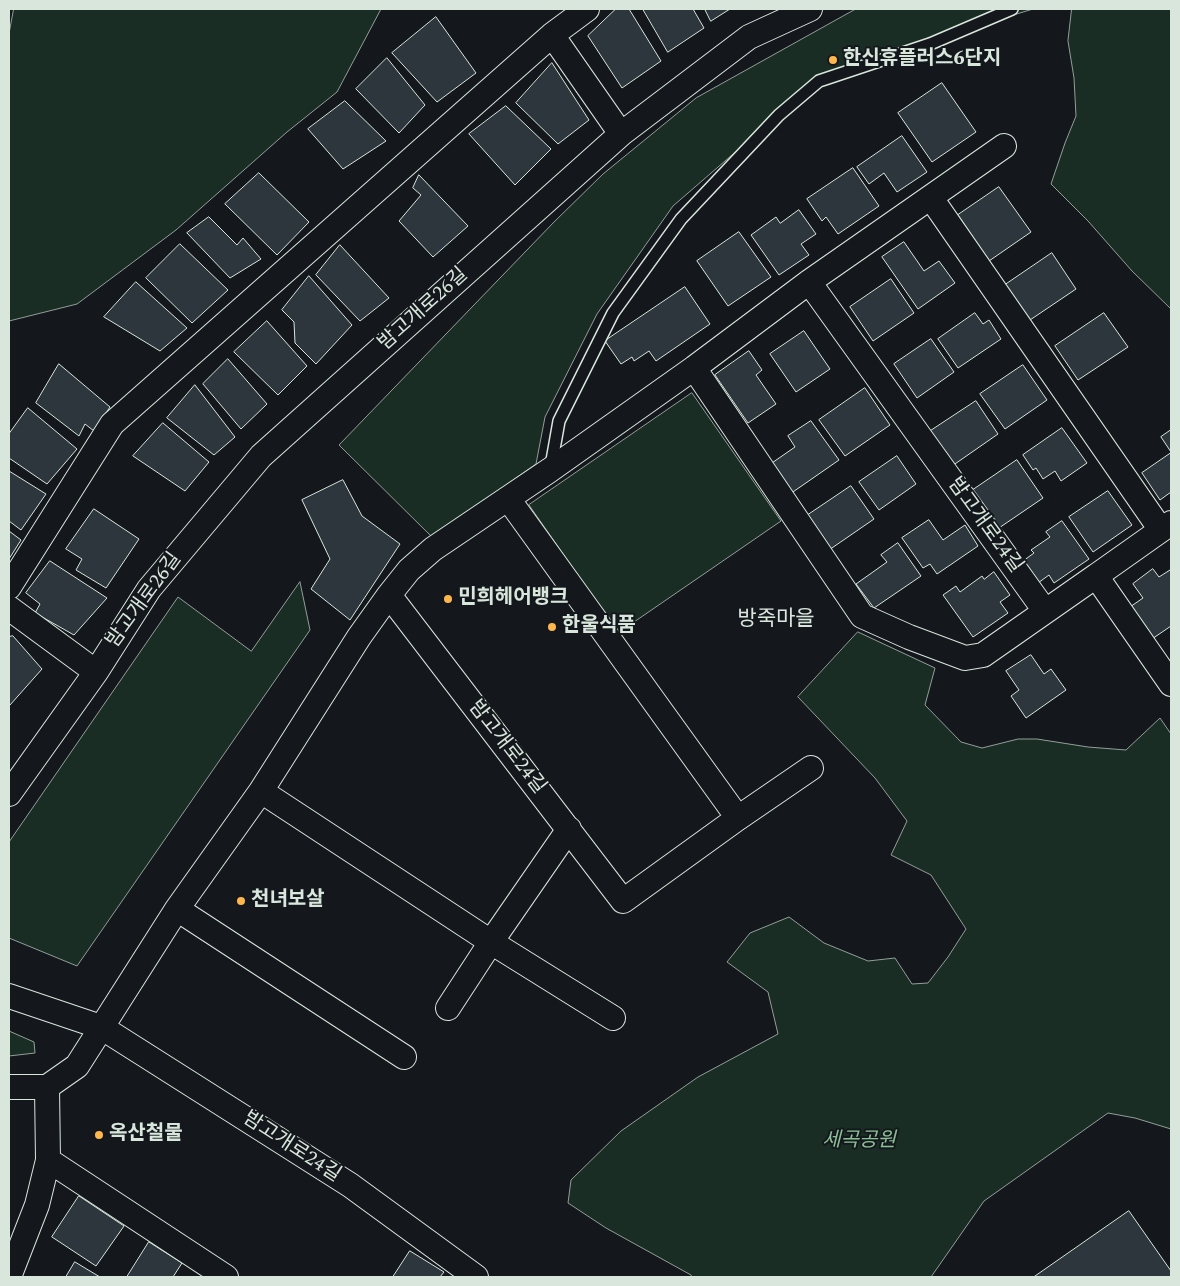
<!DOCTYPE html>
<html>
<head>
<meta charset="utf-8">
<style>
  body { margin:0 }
  #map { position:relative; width:1180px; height:1286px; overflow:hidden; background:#14181c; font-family:Spectral,serif }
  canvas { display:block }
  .frame { position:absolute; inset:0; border:10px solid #d8e6dc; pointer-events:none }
</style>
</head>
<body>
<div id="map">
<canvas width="1180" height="1286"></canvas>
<div class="frame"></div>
</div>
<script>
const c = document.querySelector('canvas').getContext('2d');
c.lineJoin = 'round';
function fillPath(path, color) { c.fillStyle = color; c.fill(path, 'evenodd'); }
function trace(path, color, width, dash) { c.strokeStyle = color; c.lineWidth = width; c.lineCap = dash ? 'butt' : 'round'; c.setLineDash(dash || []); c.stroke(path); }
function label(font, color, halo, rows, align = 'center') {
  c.font = font + ' Spectral,"Noto Sans KR",serif'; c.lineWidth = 4; c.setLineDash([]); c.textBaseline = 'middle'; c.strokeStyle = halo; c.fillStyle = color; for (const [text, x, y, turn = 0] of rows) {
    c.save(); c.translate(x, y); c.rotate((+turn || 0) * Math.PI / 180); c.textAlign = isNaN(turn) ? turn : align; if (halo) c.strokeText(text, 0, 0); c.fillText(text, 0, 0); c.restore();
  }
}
const green = new Path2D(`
  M14,9H381L337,92L287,132L176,230L77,304L9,321V34Z
  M856,9H1033L840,68L807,90L673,206L597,314L545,417L536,464L432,537L339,445L554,222L603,174L696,98Z
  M1072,9H1171V309L1132,271L1088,221L1051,184L1065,143L1076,116L1074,78L1068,41Z
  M692,393L781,521L618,633L529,505Z
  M300,582L310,630L77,966L9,938V842L178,597L251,651Z
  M858,632L935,668L925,705L961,742L982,748L1018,739H1037L1088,747L1126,750L1160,718L1171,734V1129L1135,1118L1108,1113L984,1201L931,1277H692L691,1275L606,1228L568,1203L571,1180L621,1131L698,1077L778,1034L768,992L727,962L750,933L789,917L824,943L868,961L895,958L912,984L928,983L948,957L966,929L931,875L891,855L907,821L875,778L798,697Z
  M9,1031L34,1042L35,1053L9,1056Z`);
fillPath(green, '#1a2d24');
trace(green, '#939e99', 1);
const building = new Path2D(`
  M616,9H629L661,61L622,88L588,36Z
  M643,9H693L704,28L668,52Z
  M705,9H730L711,21Z
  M436,17L476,73L437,102L392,53Z
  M387,58L425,105L399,133L356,89Z
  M552,63L589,120L558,144L516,103Z
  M942,83L976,132L932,162L898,113Z
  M345,101L386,141L343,169L308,129Z
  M506,106L551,149L515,185L469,134Z
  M902,136L927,172L897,192L884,173L869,184L857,167Z
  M853,168L879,206L838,234L826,217L822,221L807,199Z
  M259,173L309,222L277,255L225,204Z
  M419,175L468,226L433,257L399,221L421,195L413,188Z
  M999,187L1031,232L989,261L958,215Z
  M799,210L816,234L801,244L809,255L779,275L751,235L776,217L780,223Z
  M209,217L237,245L243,238L261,259L230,278L187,233Z
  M739,232L771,277L728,306L697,261Z
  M904,242L924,271L939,261L955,283L918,309L882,257Z
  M180,244L228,290L192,323L146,278Z
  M340,245L389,298L360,321L316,275Z
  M1052,253L1076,289L1030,320L1005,285Z
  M309,276L352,325L316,364L295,343L294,322L282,310Z
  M891,279L914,313L873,341L850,307Z
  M136,282L187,328L160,351L104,317Z
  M685,287L710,324L656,361L649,351L634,361L632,357L621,364L605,341Z
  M975,313L983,324L989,320L1001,339L958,368L938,339Z
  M1104,313L1128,347L1078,380L1055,346Z
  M267,321L307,366L278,395L234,352Z
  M804,331L830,369L796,392L770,354Z
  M931,339L954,372L917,398L894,364Z
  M749,351L762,370L756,375L776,404L748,423L715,375Z
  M228,359L267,404L241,429L203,384Z
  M59,364L110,407L94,431L85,424L79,436L36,403Z
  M1023,365L1047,400L1005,429L980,394Z
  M195,385L235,437L214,455L167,418Z
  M865,388L890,425L845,456L819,420Z
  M976,401L998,434L952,466L929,432Z
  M28,408L77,449L47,484L9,458V434Z
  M811,421L839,460L790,494L769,465L795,447L788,436Z
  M163,423L209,462L185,491L133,456Z
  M1062,428L1087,463L1061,481L1055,471L1043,479L1036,468L1033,470L1023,455Z
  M1171,430V452L1161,437Z
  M1171,453V492L1160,500L1142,473Z
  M897,456L916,484L879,510L859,482Z
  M1017,460L1043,498L996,530L970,492Z
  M9,471L46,494L21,530L9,521Z
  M343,480L362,516L400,544L350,620L311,589L330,559L302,500Z
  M851,486L874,519L829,550L805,517Z
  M1108,491L1132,525L1093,552L1069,517Z
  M94,509L139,539L106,588L76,570L82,559L66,549Z
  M929,520L943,540L965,525L978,546L937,574L930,564L923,568L902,538Z
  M1062,521L1089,559L1054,583L1049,575L1038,583L1023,561L1034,553L1031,550L1050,537L1046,532Z
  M9,531L21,540L9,559Z
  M898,543L921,576L874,608L856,584L887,562L881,555Z
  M50,561L107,598L74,635L35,613L40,604L26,593Z
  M1153,569L1159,577L1170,570L1171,572V626L1149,641L1127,609L1143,598L1133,584Z
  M994,572L1010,595L1000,602L1008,613L973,637L943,595L956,586L960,592L982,576L984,579Z
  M13,636L42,669L10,705L9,703V637Z
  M1031,655L1044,674L1051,669L1066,690L1026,718L1011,696L1019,690L1006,671Z
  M79,1196L124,1226L96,1266L52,1237Z
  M1129,1211L1171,1271V1277H1034Z
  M149,1242L182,1263L173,1277H127Z
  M410,1251L444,1272L440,1277H393Z
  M75,1262L100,1277H66Z`);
fillPath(building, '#2c363c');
trace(building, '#d8e6dc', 1);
const lane = new Path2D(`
  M551,466L559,421L613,313L681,219L779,115L819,81L930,44L1012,9`);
const street = new Path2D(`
  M552,35L621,134
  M931,198L1161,530
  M809,282L1045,611
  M694,368L862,616L909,637L965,658L983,655L1096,576L1171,684
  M509,500L738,818L811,768
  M1096,576L1171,523
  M9,587L112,424L552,35L587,9
  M389,595L623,901L738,818
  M9,608L96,672
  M261,791L491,942L613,1018
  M9,794L96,672L149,589L261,456L621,134L749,37L810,9
  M177,909L404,1057
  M9,996L101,1027L350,1185L476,1277
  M448,1008L491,942L569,829
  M9,1087H47L77,1066L177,909L261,791L359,637L389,595L409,570L433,549L550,470L694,368L809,282L1004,146
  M48,1160L226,1277
  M9,1277L37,1205L48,1160L47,1087`);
trace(lane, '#d8e6dc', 14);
trace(street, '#d8e6dc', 26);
trace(lane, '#14181c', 11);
trace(street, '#14181c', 24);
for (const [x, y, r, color] of [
  [833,60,5,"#ffb74d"],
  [448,599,5,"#ffb74d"],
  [552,627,5,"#ffb74d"],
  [241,901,5,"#ffb74d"],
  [99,1135,5,"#ffb74d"]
]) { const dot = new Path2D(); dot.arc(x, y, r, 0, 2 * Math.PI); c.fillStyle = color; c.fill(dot); trace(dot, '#14181c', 2); }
label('bold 20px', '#d8e6dc', '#14181c', [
  ["한신휴플러스6단지",843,60],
  ["민희헤어뱅크",458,599],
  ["한울식품",562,627],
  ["천녀보살",251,901],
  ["옥산철물",109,1135]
], 'left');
label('20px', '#d8e6dc', '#14181c', [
  ["밤고개로26길",424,310,-42],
  ["밤고개로24길",984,526,54],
  ["밤고개로26길",145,601,-54],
  ["밤고개로24길",506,748,52],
  ["밤고개로24길",291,1148,33]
]);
label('italic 20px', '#8ac095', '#14181c', [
  ["세곡공원",859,1142]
]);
label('21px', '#d8e6dc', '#14181c', [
  ["방죽마을",776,621]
]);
</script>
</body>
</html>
